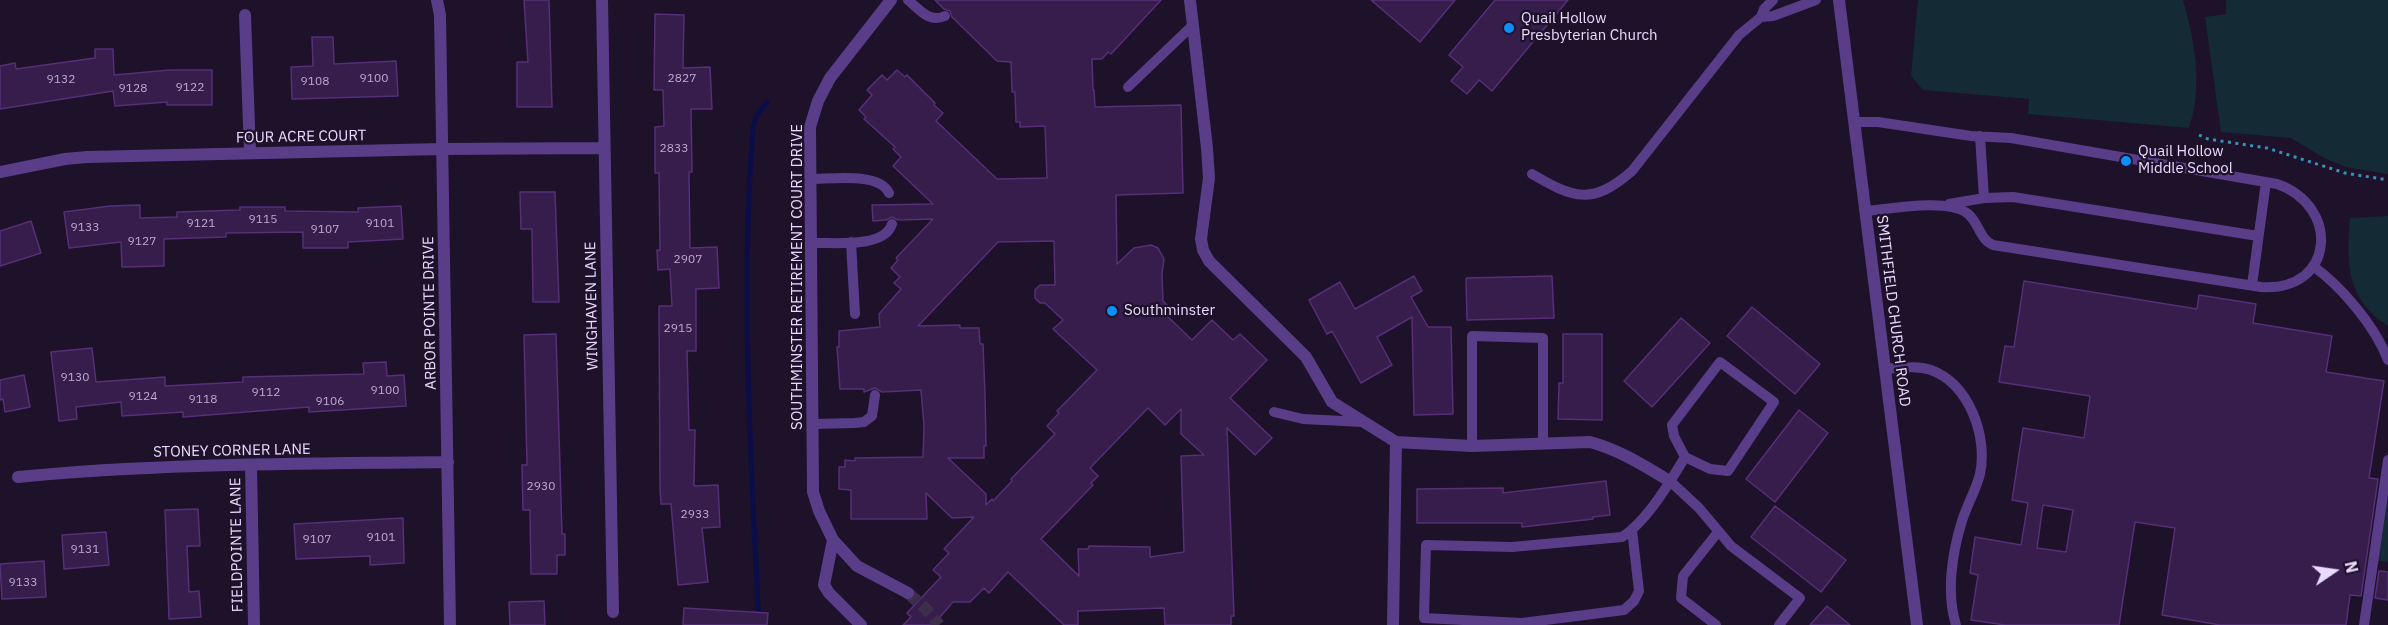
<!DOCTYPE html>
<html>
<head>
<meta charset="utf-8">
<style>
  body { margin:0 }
  #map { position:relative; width:2388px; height:625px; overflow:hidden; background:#1e112a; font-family:"IBM Plex Sans",sans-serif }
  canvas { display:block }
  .north { position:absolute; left:2304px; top:541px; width:60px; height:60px; -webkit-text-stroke:4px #1e112a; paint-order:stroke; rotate:77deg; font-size:16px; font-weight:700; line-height:24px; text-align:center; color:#ebdaff }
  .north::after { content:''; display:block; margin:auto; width:21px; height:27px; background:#ebdaff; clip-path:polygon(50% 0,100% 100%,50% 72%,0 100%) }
</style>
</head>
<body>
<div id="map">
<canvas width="2388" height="625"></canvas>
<div class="north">N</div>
</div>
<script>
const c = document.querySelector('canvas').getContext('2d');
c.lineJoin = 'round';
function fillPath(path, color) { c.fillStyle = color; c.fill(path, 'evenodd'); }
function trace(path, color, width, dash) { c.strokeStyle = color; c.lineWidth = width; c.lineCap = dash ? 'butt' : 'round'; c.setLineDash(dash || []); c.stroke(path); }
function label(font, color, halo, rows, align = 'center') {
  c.font = font + ' "IBM Plex Sans",sans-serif'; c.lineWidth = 4.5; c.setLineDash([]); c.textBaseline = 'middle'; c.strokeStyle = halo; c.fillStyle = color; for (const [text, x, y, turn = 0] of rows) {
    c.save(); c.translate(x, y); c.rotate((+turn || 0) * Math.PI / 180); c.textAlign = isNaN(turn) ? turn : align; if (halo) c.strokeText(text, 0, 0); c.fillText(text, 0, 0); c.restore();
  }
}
fillPath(new Path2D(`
  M1918,0H2183C2195,40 2203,88 2189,128L2028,114L2029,99L1923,90L1911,76Z
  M2226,0H2388V174L2346,167L2324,158L2291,138L2221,132L2205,17L2226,14Z
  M2388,216V326C2346,299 2346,263 2350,218Z
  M2388,483V562L2369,559Z`), '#142a34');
trace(new Path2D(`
  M759,625C751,460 740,294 753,129L756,117L767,102`), '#0b0d49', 5);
const building = new Path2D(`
  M524,0H549L552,107H517V62H528Z
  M935,0H1161L1111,54L1108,52L1102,59H1092L1093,90H1094L1095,107L1181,105L1183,193L1116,195L1117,264L1134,248L1151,245L1158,248L1164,259L1162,274L1163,301L1171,309L1166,315L1192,340L1212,320L1233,340L1240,334L1267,360L1230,398L1272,438L1255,455L1227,428L1234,616H1231V625H1165L1164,608L1078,611V625H1064L1008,572L989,593L984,588L970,602H953L933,625H903L911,617L907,613L941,577L933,570L949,553L944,549L974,517L952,518L926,493L927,519H851V490L839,489V467H845V460L855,461V458L923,457L924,426L921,390L882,392L875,388L864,392V389H840L837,347H839V331L880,327L879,314L901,289L894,283L900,277L891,268L898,260L896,258L933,219L898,220L892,217L886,220L873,221L872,205L933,204L893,166L901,157L893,149L895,147L864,119L866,117L859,110L872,95L867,90L882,75L887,80L897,70L905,77L907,75L935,103L934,105L943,113L936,121L997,179L1047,178L1045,126L1020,127V122H1016L1015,92H1012L1011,62L997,61L952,17L950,11L944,9ZM1054,241L1055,285H1040L1035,290V298L1040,303H1045L1063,320L1053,329L1097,370L1057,411L1059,413L1047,426L1055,434L1011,479L1012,481L993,501L992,499L986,505V494L948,458H984V446H986L985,395L983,344H980L979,328H960V325L918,326L998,242ZM1148,408L1165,425L1181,409V434L1204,455L1181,456L1184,552L1150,557V547L1089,546L1088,549H1078L1079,576L1041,539L1093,485L1091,483L1098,476L1090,468Z
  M1371,0H1455L1420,42Z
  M1495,0H1568L1492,91L1479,80L1467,94L1451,81L1463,67L1449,55Z
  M655,14L684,15L683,68L710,67L712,109H691L692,172H689L690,248L717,247L719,288L696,289V351H687L689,430H695L694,486L718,485L720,527L702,528L708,582L678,585L671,504H661L660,487L659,306H672L670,269L658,270L657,250H660L659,173H655V127L664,126L663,90H654Z
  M312,37H333L334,64L396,61L398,96L292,99L291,67L313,66Z
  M95,49H113L114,75L170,70H212V105H167V102L115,106L113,91L0,109V66L15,63L16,69L95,58Z
  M520,192H555L559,302H533L532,229H521Z
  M140,205V218L177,217V212L240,210V207H285V211L358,212V208L401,206L403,239L348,242V248H303V232L226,233V237L164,239V266L122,267L121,242L69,248L64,212L110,206Z
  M31,221L41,253L0,266V231Z
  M1414,276L1422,291L1411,297L1428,327H1451L1453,414L1414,415L1412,317L1377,337L1392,365L1361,383L1332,331L1327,334L1309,300L1340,282L1355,309Z
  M1552,276L1554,318L1467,320L1466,278Z
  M2024,281L2197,309L2199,295L2256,304L2253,323L2332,336L2326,372L2384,381L2369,478L2378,479L2361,596L2350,595L2346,625H2220L2162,615L2175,528L2135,522L2119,625H2005L1971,620L1978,575L1970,573L1975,537L2021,545L2028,503L2012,500L2023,428L2084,438L2090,396L1999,382L2005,346L2014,347ZM2043,505L2073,510L2066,552L2037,548Z
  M1752,307L1820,364L1795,394L1727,336Z
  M1681,318L1710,343L1652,407L1624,381Z
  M556,334L562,534H565V555H557V574H531L530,510H523L522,465H527L524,335Z
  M1563,334H1602V420L1558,419L1559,383H1563Z
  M92,348L96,382L165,377V386L243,382V377L364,374L363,363L386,362L387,376L404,375L406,406L309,412V407L183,417V412L122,416L121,402L76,407L77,419L59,421L51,352Z
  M24,375L30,407L5,412L3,399L0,400V380Z
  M1799,410L1828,433L1775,502L1746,479Z
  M1606,481L1610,515L1593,517V519L1522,527V523H1417V489L1503,488V493Z
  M1775,506L1846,560L1821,592L1751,537Z
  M198,509L200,546H187L189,592L199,591L201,617L169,619L165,510Z
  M403,518L404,563L370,565V556L296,559L294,524Z
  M106,532L109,565L64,569L62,535Z
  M44,561L46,597L2,599L0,564Z
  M2379,571L2388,572V600L2375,598Z
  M544,601L545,625H510L509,602Z
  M1827,606L1850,625H1810Z
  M684,608L768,613L767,625H683Z`);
fillPath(building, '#361d4b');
trace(building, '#562f77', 1.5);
trace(new Path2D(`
  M908,593L926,609L939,625`), '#3d2f4a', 12, [12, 6]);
trace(new Path2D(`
  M2199,135L2208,139L2267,148L2345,173L2388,180`), '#3294bb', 3, [3, 4.5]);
trace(new Path2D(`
  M908,0C920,10 929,23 945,16
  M1773,0L1764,9L1761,17L1773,16L1816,0
  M1128,87L1193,25
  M1854,122H1878L1971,136L2011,138L2277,184C2341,206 2335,292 2261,287L1993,245C1979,239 1979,222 1967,213C1946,198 1891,209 1866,211
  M1980,136L1984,198
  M1532,174C1573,198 1592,206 1632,171L1739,35L1761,17
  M811,179C832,179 879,172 889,193
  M1949,204L1984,198L2013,197L2258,236
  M851,242L855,314
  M811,243C833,242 884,249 892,224
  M2313,266C2342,287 2375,326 2388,360
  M2252,285L2266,182
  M1885,369C1900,368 1916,365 1931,370C1969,384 1988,436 1980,474C1976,490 1967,505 1962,521C1952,553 1946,593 1956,625
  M1274,412L1303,419L1363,422
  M813,424L855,423L864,422L872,416L875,395
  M1472,446V336L1543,338V444
  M1670,481L1699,508L1731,546L1800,598L1779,625
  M1632,530L1639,591L1634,601L1624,610L1522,623L1424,618L1426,545L1512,547L1622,537C1647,521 1670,482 1685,457L1674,436L1672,425L1720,362L1774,402L1728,471L1710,469L1685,457
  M1716,625L1681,598L1683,576L1718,532
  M2364,625L2388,460`), '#593d88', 10);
trace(new Path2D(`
  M437,0L440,15L450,625
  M602,0L613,612
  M1190,0L1207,148L1209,178L1201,239L1203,250L1209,261L1306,357L1332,402L1396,442L1393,625
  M1839,0L1917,625
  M245,15L250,153
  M0,172L65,159L87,157L442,149L604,148
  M1396,442L1472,446L1590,442C1620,450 1644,466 1670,481
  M251,465L254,625
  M18,477C161,463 304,464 448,462
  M833,540L819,511L813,492L810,127L818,101L830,78L891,0
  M861,625L829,593L824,585L833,540L857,566L908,593`), '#593d88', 12);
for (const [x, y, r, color] of [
  [1509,28,6,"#0890fd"],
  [2126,161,6,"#0890fd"],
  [1112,311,6,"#0890fd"]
]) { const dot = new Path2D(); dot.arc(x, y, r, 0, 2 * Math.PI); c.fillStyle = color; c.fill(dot); trace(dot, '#1e112a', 2); }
label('12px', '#beabd2', null, [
  ["9100",374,79],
  ["2827",682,79],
  ["9132",61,80],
  ["9108",315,82],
  ["9122",190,88],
  ["9128",133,89],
  ["2833",674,149],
  ["9115",263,220],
  ["9121",201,224],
  ["9101",380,224],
  ["9133",85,228],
  ["9107",325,230],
  ["9127",142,242],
  ["2907",688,260],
  ["2915",678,329],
  ["9130",75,378],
  ["9100",385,391],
  ["9112",266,393],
  ["9124",143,397],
  ["9118",203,400],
  ["9106",330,402],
  ["2930",541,487],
  ["2933",695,515],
  ["9101",381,538],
  ["9107",317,540],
  ["9131",85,550],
  ["9133",23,583]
]);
label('15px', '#ebdaff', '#1e112a', [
  ["Quail Hollow",1521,19],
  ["Presbyterian Church",1521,36],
  ["Quail Hollow",2138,152],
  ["Middle School",2138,169],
  ["Southminster",1124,311]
], 'left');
label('15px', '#ebdaff', '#1e112a', [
  ["FOUR ACRE COURT",301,137,-1],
  ["SOUTHMINSTER RETIREMENT COURT DRIVE",798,277,-90],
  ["WINGHAVEN LANE",592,306,-91],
  ["SMITHFIELD CHURCH ROAD",1893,311,83],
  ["ARBOR POINTE DRIVE",430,313,-91],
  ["STONEY CORNER LANE",232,451,-1],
  ["FIELDPOINTE LANE",237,545,-91]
]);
</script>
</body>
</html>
